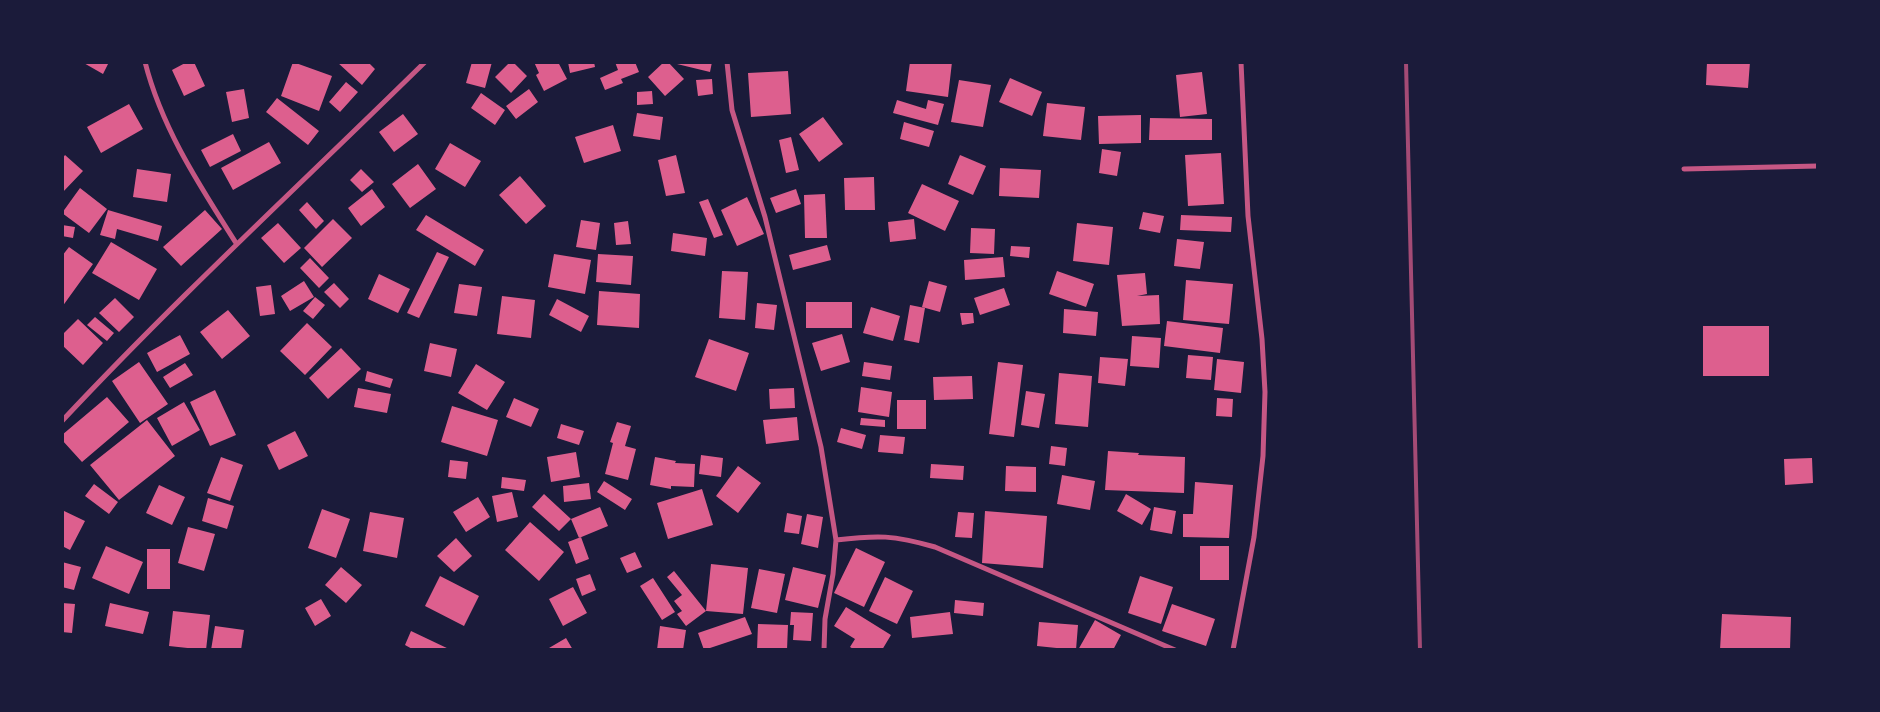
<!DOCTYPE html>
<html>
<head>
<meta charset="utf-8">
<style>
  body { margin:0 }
  #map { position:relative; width:1880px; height:712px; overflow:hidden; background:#1b1b3a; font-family:"Fira Sans Condensed",sans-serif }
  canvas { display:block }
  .frame { position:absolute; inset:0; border:64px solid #1b1b3a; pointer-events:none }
</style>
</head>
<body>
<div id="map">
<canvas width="1880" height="712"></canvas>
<div class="frame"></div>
</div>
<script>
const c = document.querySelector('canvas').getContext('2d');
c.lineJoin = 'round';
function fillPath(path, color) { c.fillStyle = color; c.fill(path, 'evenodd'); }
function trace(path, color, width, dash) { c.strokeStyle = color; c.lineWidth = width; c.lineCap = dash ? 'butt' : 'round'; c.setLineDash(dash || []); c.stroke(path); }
fillPath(new Path2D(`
  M82,62H109L103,74Z
  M187,62H194L205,86L184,96L172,70Z
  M293,62L332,76L319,111L281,96Z
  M337,62H368L375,69L362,85Z
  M472,62H492L485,88L466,83Z
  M510,62H513L527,76L511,93L495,77Z
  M534,62H558L567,79L544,91L536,75L539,73Z
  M568,62H594L595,67L570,73Z
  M615,62H635L639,72L621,79L623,83L605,90L600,78L618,70Z
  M664,62H668L684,79L665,96L648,77Z
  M677,62H712L710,72L677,64Z
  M910,62H952L948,97L906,91Z
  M1707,62H1750L1748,88L1706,85Z
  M788,71L791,114L751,117L748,73Z
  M1202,72L1207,114L1180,117L1176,75Z
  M1010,78L1042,92L1032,116L999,102Z
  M712,79L713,94L698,96L696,80Z
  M959,80L991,85L983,127L951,122Z
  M346,82L358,92L340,112L329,102Z
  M244,89L249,118L232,122L226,92Z
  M529,89L538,102L516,119L506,106Z
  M652,91L653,104L637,105V92Z
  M481,93L505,110L495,125L471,108Z
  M277,98L319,131L308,145L266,112Z
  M897,100L926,109L928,100L944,104L938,125L893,113Z
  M1047,103L1085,107L1081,140L1043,136Z
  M129,104L143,129L101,153L87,127Z
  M637,113L663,117L660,140L633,136Z
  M403,114L418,134L394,152L379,132Z
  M1141,115V143L1099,144L1098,116Z
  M823,117L843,144L819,162L799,134Z
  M1150,118L1212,119V140H1149Z
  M904,122L934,131L929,147L900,139Z
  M613,125L621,151L584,163L575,137Z
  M233,134L241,151L210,167L201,150Z
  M791,137L799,170L786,173L779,140Z
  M269,142L281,163L233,190L221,168Z
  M450,143L481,161L465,187L435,169Z
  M1102,149L1121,152L1117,176L1099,173Z
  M1221,153L1224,204L1188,206L1185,155Z
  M65,155L83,171L62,193V159Z
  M676,155L685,193L666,196L658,160Z
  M960,155L986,166L973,195L948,184Z
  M418,164L436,189L410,208L392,184Z
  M1000,168L1041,170L1039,198L999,196Z
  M137,169L171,174L167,202L133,197Z
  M361,169L374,182L362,192L350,180Z
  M520,176L546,206L526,224L499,195Z
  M874,177L875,210H845L844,178Z
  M922,184L959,201L945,231L908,213Z
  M80,188L107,209L89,233L62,213Z
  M372,189L385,207L361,226L348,208Z
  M796,189L801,204L776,213L770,198Z
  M825,194L827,238H805L804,195Z
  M747,197L764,234L737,246L721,210Z
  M708,199L723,235L714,238L699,202Z
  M307,202L324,221L316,229L299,210Z
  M108,210L162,226L158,241L117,229L115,239L100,235Z
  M205,210L222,229L181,266L163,247Z
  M1143,212L1164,216L1160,233L1139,229Z
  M426,215L484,250L475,266L416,230Z
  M1181,215L1232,217L1231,232L1180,230Z
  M333,219L352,238L322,267L304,248Z
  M914,219L916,239L890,242L888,222Z
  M581,220L600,223L596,250L576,247Z
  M628,221L631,244L616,245L614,223Z
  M278,223L301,248L284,263L261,238Z
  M1077,223L1113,227L1109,265L1073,261Z
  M62,225L75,227L73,238L62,236Z
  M971,228L995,229L994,254L970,253Z
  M673,233L707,238L705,256L671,251Z
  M1177,239L1204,242L1200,269L1174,266Z
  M111,242L157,269L139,300L92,273Z
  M827,245L831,260L793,270L789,255Z
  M1011,246L1030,247L1029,258L1010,256Z
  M69,247L93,264L62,307V256Z
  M437,252L449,257L419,318L407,313Z
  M554,254L591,260L585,294L548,287Z
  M598,254L633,256L631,285L596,282Z
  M1003,257L1005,277L965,280L964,260Z
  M310,258L329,278L319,288L300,268Z
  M722,271L748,272L745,320L719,318Z
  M1057,271L1094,284L1086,307L1049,294Z
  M1145,273L1147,294L1137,296L1159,295L1160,324L1122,326L1117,275Z
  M379,274L410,289L398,313L368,299Z
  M1186,280L1233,284L1229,324L1183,320Z
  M304,281L314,297L290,311L281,296Z
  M929,281L947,286L940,312L922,307Z
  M334,283L349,299L340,308L324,292Z
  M459,284L482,287L477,316L454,313Z
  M271,285L275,314L260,316L256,287Z
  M1004,288L1010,305L980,315L974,298Z
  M599,291L640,294L639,328L597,325Z
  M502,296L535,300L531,338L497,334Z
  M315,297L325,305L313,319L303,311Z
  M115,298L134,317L119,332L99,313Z
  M557,299L589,316L581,332L549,315Z
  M806,302H852V328H806Z
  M757,303L777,305L774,330L755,328Z
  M910,305L925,308L919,343L904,340Z
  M871,307L900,316L893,341L863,333Z
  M1064,309L1098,312L1096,336L1063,333Z
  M228,310L250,336L222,359L200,332Z
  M960,313H973L974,323L962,325Z
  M95,317L114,333L107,341L87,325Z
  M78,319L103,343L83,365L62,345V335Z
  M1167,321L1223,328L1220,353L1164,346Z
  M307,323L332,347L305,375L280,351Z
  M1703,326H1769V376H1703Z
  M842,334L850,362L821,371L812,343Z
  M180,335L190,354L157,372L147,353Z
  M1132,336L1161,338L1159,368L1130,366Z
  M709,339L749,353L736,391L695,377Z
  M430,343L457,349L451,377L424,371Z
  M341,348L361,369L328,399L309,378Z
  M1188,355L1213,357L1211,380L1186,378Z
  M1100,357L1128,359L1125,386L1098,383Z
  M1217,359L1244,362L1241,393L1214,390Z
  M139,362L168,404L140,423L112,381Z
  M864,362L892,366L890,380L862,376Z
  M998,362L1023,365L1014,437L989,434Z
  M185,363L193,375L170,388L163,377Z
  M476,364L505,382L487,410L458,393Z
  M367,371L393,379L390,388L365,381Z
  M1059,373L1092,376L1088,427L1055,424Z
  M972,376L973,399L934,400L933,377Z
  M861,387L892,392L889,417L858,412Z
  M358,388L391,394L387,413L354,407Z
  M794,388L795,408L770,409L769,389Z
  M215,390L236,435L210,446L190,402Z
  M1026,391L1045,394L1039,428L1021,425Z
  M107,397L129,422L82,462L62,440V435Z
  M514,398L539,409L531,427L506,417Z
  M1217,398L1233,399L1232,417L1216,416Z
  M897,400H926V429H897Z
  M184,402L200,430L172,446L157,418Z
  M452,406L498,420L487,456L441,442Z
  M797,417L799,440L766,444L763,420Z
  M861,418L885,420V427L860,425Z
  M147,420L175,456L119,500L90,465Z
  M617,422L631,426L625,446L636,449L628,480L605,474L613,443L610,442Z
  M561,424L584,431L579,445L557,438Z
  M841,428L866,435L862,449L837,442Z
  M295,431L308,456L279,470L267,445Z
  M880,435L905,437L903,454L878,452Z
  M1051,446L1067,448L1065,466L1049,464Z
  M1108,451L1139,453L1138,455L1185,457L1184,493L1105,490Z
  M576,452L580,477L551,482L547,457Z
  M701,455L723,458L721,477L699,474Z
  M221,457L243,465L230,501L207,493Z
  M655,457L676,461L675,463L695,464L694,487L671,486V489L650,485Z
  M1812,458L1813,483L1785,485L1784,459Z
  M450,460L468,462L466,479L448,477Z
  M931,464L964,466L963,480L930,478Z
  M738,466L761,483L738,513L716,496Z
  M1006,466L1036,467V492L1005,491Z
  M1062,475L1095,481L1090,510L1057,504Z
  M502,477L526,480L524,491L501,488Z
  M604,481L632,499L625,510L597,492Z
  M1195,482L1233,485L1229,538L1183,537V514H1193Z
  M589,483L591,499L564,502L563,486Z
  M94,484L118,502L109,514L85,496Z
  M159,485L185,497L172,525L146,513Z
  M702,489L713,525L668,539L657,503Z
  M512,492L518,517L497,522L492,496Z
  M544,494L571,519L559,531L532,507Z
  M1126,494L1151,509L1142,525L1117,511Z
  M478,497L490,517L466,532L453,512Z
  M208,498L234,506L227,529L202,521Z
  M600,507L608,526L579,538L571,519Z
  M1154,507L1176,511L1172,534L1150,530Z
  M322,509L350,519L336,558L308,548Z
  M62,510L85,521L70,550L62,546Z
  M985,511L1047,516L1043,568L982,563Z
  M370,512L404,518L397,558L363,551Z
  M958,512L974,513L972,538L955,537Z
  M787,513L802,516L799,534L784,532Z
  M807,514L823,517L818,548L801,544Z
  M530,522L564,552L539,581L505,550Z
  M188,527L215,534L204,571L178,563Z
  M581,537L589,559L576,564L568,542Z
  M456,538L472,556L454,572L437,556Z
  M106,546L143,562L129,594L92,578Z
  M1200,546H1229V580H1200Z
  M856,548L885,562L864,607L834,593Z
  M147,549H170V589H147Z
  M635,552L642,567L627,573L620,558Z
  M62,562L81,567L74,590L62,587Z
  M711,564L748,568L743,614L706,611Z
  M341,567L362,585L346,603L325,585Z
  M793,567L826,575L818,608L785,600Z
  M759,569L785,574L777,613L751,608Z
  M674,571L706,611L686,626L677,614L682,611L674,601L682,595L667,577Z
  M590,574L596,590L582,596L576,579Z
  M440,576L479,596L464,626L425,606Z
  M1140,576L1173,587L1161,624L1128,613Z
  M885,577L913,591L897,624L869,611Z
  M653,578L675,612L662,620L640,586Z
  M573,587L587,613L563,626L549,599Z
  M321,599L331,616L315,626L305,608Z
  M955,600L984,603L983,616L954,613Z
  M62,603L75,604L72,633L62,632Z
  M110,603L149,612L143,634L105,626Z
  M1172,604L1215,619L1206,646L1162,631Z
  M846,607L891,635L882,650H855L850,647L855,639L834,626Z
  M173,611L210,615L206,650L169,646Z
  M791,612L813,613L811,641L793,640L794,625H790Z
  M950,612L953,634L912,638L910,617Z
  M1722,614L1791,617L1790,650H1720Z
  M745,617L752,634L704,650L698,633Z
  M1095,620L1121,635L1113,650H1078Z
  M1039,622L1078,625L1076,650L1037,646Z
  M758,624L788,625L787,650H757Z
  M215,626L244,630L241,650H211Z
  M660,626L686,630L683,650H657Z
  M411,631L451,650H414L405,645Z
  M566,638L573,650H550L549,648Z`), '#dd5f8e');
trace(new Path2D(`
  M145,62C162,129 200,186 236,243
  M727,62L732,110L765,217L821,447L836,540L833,574L825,619L824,650
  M1684,169L1818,166
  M62,421C179,296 304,181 425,62
  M836,540C878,535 893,535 935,547L1175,650
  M1233,650L1254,537L1263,456L1265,392L1262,339L1248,216L1241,62`), '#c65784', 5);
trace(new Path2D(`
  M1406,62L1420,650`), '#a44b75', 4);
</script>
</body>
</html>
